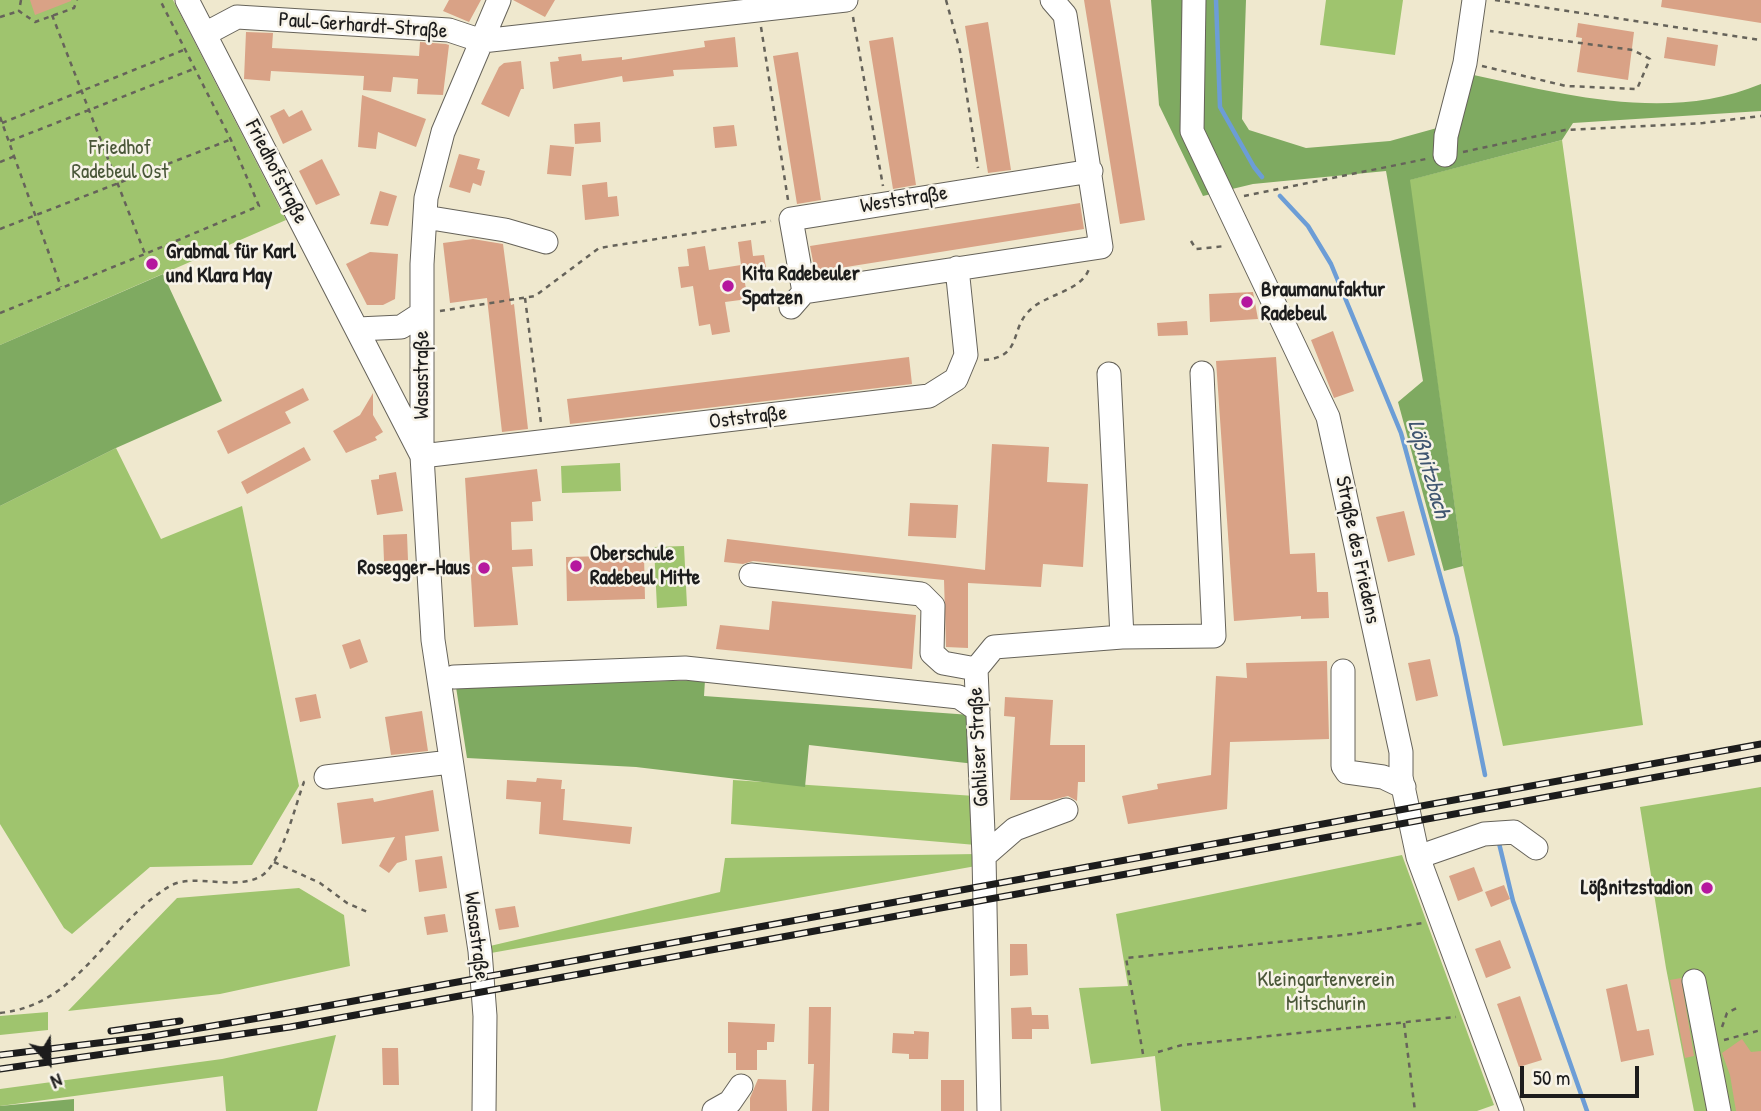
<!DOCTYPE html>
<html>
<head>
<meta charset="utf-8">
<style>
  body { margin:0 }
  #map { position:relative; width:1761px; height:1111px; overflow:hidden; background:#efe8ce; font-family:"Patrick Hand",sans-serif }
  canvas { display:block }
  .north { position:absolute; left:14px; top:1027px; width:70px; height:70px; -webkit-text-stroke:5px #f7f3e8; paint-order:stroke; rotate:158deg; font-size:19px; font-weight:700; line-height:28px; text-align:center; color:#1c1c1c }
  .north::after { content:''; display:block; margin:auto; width:24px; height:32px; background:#1c1c1c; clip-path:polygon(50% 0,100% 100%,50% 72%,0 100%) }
  .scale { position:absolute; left:1520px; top:1066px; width:119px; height:32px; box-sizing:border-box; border:4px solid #1c1c1c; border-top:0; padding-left:9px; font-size:21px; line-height:24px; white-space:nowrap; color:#1c1c1c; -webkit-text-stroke:5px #f7f3e8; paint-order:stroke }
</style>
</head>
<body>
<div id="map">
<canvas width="1761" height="1111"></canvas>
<div class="north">N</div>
<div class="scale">50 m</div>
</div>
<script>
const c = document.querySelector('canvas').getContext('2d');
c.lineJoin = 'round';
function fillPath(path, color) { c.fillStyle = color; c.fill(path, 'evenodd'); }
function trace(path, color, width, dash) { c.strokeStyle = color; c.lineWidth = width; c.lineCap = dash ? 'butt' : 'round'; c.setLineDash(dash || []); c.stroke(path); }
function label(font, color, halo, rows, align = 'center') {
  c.font = font + ' "Patrick Hand",sans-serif'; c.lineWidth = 5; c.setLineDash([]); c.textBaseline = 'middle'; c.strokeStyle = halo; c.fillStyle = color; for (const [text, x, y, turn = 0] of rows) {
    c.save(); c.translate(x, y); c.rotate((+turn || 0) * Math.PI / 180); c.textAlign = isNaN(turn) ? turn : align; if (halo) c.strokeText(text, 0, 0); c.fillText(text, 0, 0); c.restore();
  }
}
fillPath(new Path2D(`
  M0,0H173L286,220L0,345Z
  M1326,0H1403L1395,55L1320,45Z
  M1562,140L1643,725L1503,746L1463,566L1409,180Z
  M116,448L161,539L242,506L299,786L252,865L150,867L72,934L64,928L0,824V506Z
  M620,463L621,491L562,493L561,466Z
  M684,546L687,606L657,608L654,547Z
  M733,780L975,796L976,845L731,824Z
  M1761,787V1111H1694L1666,968L1640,807Z
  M976,854V866L491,953L490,946L720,892L725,858Z
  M1402,855L1494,1105L1477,1111H1161L1155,1056L1091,1064L1079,988L1128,986L1116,914Z
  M299,888L344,915L350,966L220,994L68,1011L177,898Z
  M48,1012V1030L0,1035V1016Z
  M336,1035L317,1111H226L223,1076L0,1106V1089L222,1059Z`), '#9fc46e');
fillPath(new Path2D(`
  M1151,0H1246L1242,119L1249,130L1306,148L1390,141L1455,123L1469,74C1564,94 1667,123 1761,84V111L1573,123L1562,140L1410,180L1463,566L1444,571L1398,402L1423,381L1386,171L1253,184L1203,196L1159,105Z
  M163,274L222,401L116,448L0,506V345Z
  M705,680L704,696L971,715L975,764L809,745L805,787L636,767L467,758L456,687Z
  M74,1099V1111H0V1106Z`), '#7faa61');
trace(new Path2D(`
  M1216,0L1220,107L1254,167L1262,177
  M1280,196L1308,226L1331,264L1401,433L1457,637L1485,775
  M1498,839L1513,901L1587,1111`), '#6c9dd6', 4.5);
fillPath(new Path2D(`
  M30,0H71V1L35,15Z
  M449,0H481L469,22L443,11Z
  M513,0H555L545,17Z
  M1084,0H1110L1145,220L1120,224Z
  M1662,0H1761V23L1661,7Z
  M988,22L1011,170L988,173L965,26Z
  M1578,23L1634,32L1628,80L1577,72L1582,38L1576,37Z
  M246,32L273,33L272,48L419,56L420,42L446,44L449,45L443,95L417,94L418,79L393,77L391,92L363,90L364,76L271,71L270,81L244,79Z
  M735,37L738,67L673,70L674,76L623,82L622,76L553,89L550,62L559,61L558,57L581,54L582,61L622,57V60L705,47L704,41Z
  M893,37L916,185L893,189L869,41Z
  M1667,37L1718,45L1715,66L1664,58Z
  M798,52L821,200L797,204L773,56Z
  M521,61L524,89H521L509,117L481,104L499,67L504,63Z
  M362,95L426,119L416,147L378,132L376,149L358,147Z
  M284,109L289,117L302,110L312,130L283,144L270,116Z
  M600,122L601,142L575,144L574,124Z
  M734,125L737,146L715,148L713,127Z
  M550,145L574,147L571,176L547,174Z
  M459,154L480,159L477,169L485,171L481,186L473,183L470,193L449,187Z
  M322,159L340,195L316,205L299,171Z
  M607,182L608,197L617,196L619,216L585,220L582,185Z
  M380,191L397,196L388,226L370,224Z
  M1080,203L1084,229L815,272L810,246Z
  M473,239L503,244L511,305L514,304L528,429L502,432L487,298L450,303L443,243Z
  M751,240L753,256L764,255L767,274L744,278L748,299L725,302L730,332L712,335L710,324L699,326L693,286L681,288L678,267L689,266L687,249L705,246L709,270L741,265L738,242Z
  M370,252L398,254L395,299L383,305H367L346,264Z
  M1253,292L1258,319L1210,322L1209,294Z
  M1187,321L1188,335L1158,336L1157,323Z
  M1333,331L1354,391L1334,398L1311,340Z
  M909,357L912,384L570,424L567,399Z
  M1276,357L1290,554L1315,553L1317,592H1328L1329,618L1301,619V616L1234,621L1216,361Z
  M303,388L309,400L285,412L291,423L228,454L217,431Z
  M373,393V415L383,432L375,437L377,440L346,453L333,431L360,415Z
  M992,444L1049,447L1047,482L1088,484L1083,567L1043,564L1041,587L968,583V648L946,647L944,580L753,561L743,564L724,562L727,539L985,570Z
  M304,447L311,460L247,494L241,482Z
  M537,469L541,501L532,502L533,521L511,522L512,550L532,549L533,566L512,567L518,625L474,627L465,478Z
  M396,472L403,511L377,515L371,480L379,479V475Z
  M910,503L958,505L956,538L908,536Z
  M1404,511L1415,555L1388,562L1376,517Z
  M407,534L408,560L384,561L383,535Z
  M644,555L645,599L567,601L566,557Z
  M772,601L916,615L912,669L716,649L720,625L769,630Z
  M360,639L368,662L350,669L342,645Z
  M1430,659L1438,696L1416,701L1408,663Z
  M1327,661L1329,739L1230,742L1227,809L1128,824L1122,796L1158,789L1157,784L1211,775L1216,676L1247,678L1246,663Z
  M316,694L321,718L300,722L295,698Z
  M1005,697L1053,700L1050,745H1085V782H1078L1077,801L1068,796L1052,800H1010L1015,717L1004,716Z
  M422,711L428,751L391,755L385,717Z
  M537,778L562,780L561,789H565L563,820L632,827L630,844L539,834L541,802L506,799L507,780L536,782Z
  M433,790L439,831L405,836L407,860L397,863L389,873L379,866L395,837L342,844L337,803L373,798L374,802Z
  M442,856L447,888L419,892L415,860Z
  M1474,867L1483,891L1458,901L1449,876Z
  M1504,885L1510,899L1491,907L1485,892Z
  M515,906L519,927L499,930L495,909Z
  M445,914L448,932L427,935L424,917Z
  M1500,940L1511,968L1486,978L1475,949Z
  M1010,944H1027L1028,975L1010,976Z
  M1681,978L1694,1056L1685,1058L1670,980Z
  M1627,984L1637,1031L1649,1029L1654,1055L1621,1062L1606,989Z
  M1520,996L1542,1060L1519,1067L1497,1004Z
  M809,1007H831L829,1111H812L814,1064H808Z
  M1031,1007L1032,1015H1048L1049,1029H1032V1039H1012L1011,1008Z
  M728,1022L775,1024L774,1042H767V1050H757V1070H736V1053H728Z
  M914,1031L929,1032L928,1059H909V1054L892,1053L893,1033L914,1034Z
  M1742,1039L1751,1052L1761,1051V1111H1736L1730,1075L1722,1053Z
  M382,1048H398L399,1085H383Z
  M758,1079L786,1080L787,1111H750V1098Z
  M941,1080H964V1111H941Z`), '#d9a286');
const minor = new Path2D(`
  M187,0L422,456L929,396L956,379L966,355L957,268
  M1194,0L1192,131L1328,417L1401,752V777L1418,857L1512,1111
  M205,34L237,17L449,30L482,41L846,0
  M1445,155L1446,136L1465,63L1474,0
  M425,217L505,230L546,242
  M804,292L791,219L1091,171
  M791,307L804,292L1101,247L1065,15L1052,0
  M358,329L401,327L421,314
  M1109,374L1122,637L1214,636L1202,373
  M751,575L921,594L933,606L932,653L943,663L976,669
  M1343,671V766L1347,772L1383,777L1404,787
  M454,677L685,668L959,697L978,710
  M326,777L450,762
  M984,856L1015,829L1066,810
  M1418,857L1484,834L1514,832L1536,848
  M1694,981L1719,1111
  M484,1111L485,1016L480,951L433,640L422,456V264L426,198L443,132L499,0
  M714,1111L730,1102L741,1086
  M989,1111L984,856L976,669L994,647L1122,637`);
trace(minor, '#66635a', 25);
trace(new Path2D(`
  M21,0L19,11L35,22L74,8L77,0
  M946,0L960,51L978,168
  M1495,0L1761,40
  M52,15L145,254L259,206L231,140L160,0
  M0,17L19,11
  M853,17L883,186
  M761,27L788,200
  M1482,66L1566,86L1637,89L1650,59L1633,50L1490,31
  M0,117L61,287
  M2,123L186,49
  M10,141L196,68
  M1463,152L1565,130L1703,123L1761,116
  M0,162L15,156
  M1244,196L1426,159
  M0,229L232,139
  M1191,241L1196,249L1225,246
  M525,298L541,423
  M440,311L535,296L599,248L771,221
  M0,313L145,254
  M984,360C1022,357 1010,331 1028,312C1044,294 1081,292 1089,269
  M274,862L320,883L347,903L370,913
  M0,1013C80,1005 107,924 170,886C194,872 239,893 264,874C283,858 295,806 304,782L309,781
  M1404,1023L1415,1111
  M1722,1027L1727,1013L1737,1008
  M1724,1040L1761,1030
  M1158,1052L1182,1045L1456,1017
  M1143,1054L1126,958L1353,934L1423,923`), '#66635a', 2.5, [5, 5]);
trace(minor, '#fff', 23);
const rail = new Path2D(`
  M111,1031L180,1021
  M0,1055L147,1037L288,1013L1761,744
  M0,1069L290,1027L1761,758`);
trace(rail, '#1c1c1c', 7);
trace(rail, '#f7f3e8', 4.5, [13]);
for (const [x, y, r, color] of [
  [152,264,7,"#b5179e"],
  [728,286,7,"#b5179e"],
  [1247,302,7,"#b5179e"],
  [576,566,7,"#b5179e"],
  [484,568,7,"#b5179e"],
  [1707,888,7,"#b5179e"]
]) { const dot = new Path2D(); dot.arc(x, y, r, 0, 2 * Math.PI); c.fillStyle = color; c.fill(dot); trace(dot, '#f7f3e8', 2.5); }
label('21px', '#1c1c1c', '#f7f3e8', [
  ["Paul-Gerhardt-Straße",363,26,4],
  ["Friedhofstraße",276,172,63],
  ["Weststraße",904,200,-9],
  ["Wasastraße",422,375,-90],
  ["Oststraße",748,418,-7],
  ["Straße des Friedens",1357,550,78],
  ["Gohliser Straße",979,747,-93],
  ["Wasastraße",476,936,83]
]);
label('21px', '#4a5739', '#f7f3e8', [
  ["Friedhof",120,148],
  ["Radebeul Ost",120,172],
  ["Kleingartenverein",1326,980],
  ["Mitschurin",1326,1004]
]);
label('bold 21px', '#1c1c1c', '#f7f3e8', [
  ["Grabmal für Karl",166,252],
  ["und Klara May",166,276],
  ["Kita Radebeuler",742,274],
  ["Spatzen",742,298],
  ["Braumanufaktur",1261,290],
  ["Radebeul",1261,314],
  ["Oberschule",590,554],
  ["Radebeul Mitte",590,578],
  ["Rosegger-Haus",470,568,"right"],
  ["Lößnitzstadion",1693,888,"right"]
], 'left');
label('italic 23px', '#405670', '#f7f3e8', [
  ["Lößnitzbach",1428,469,74]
]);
</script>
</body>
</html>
